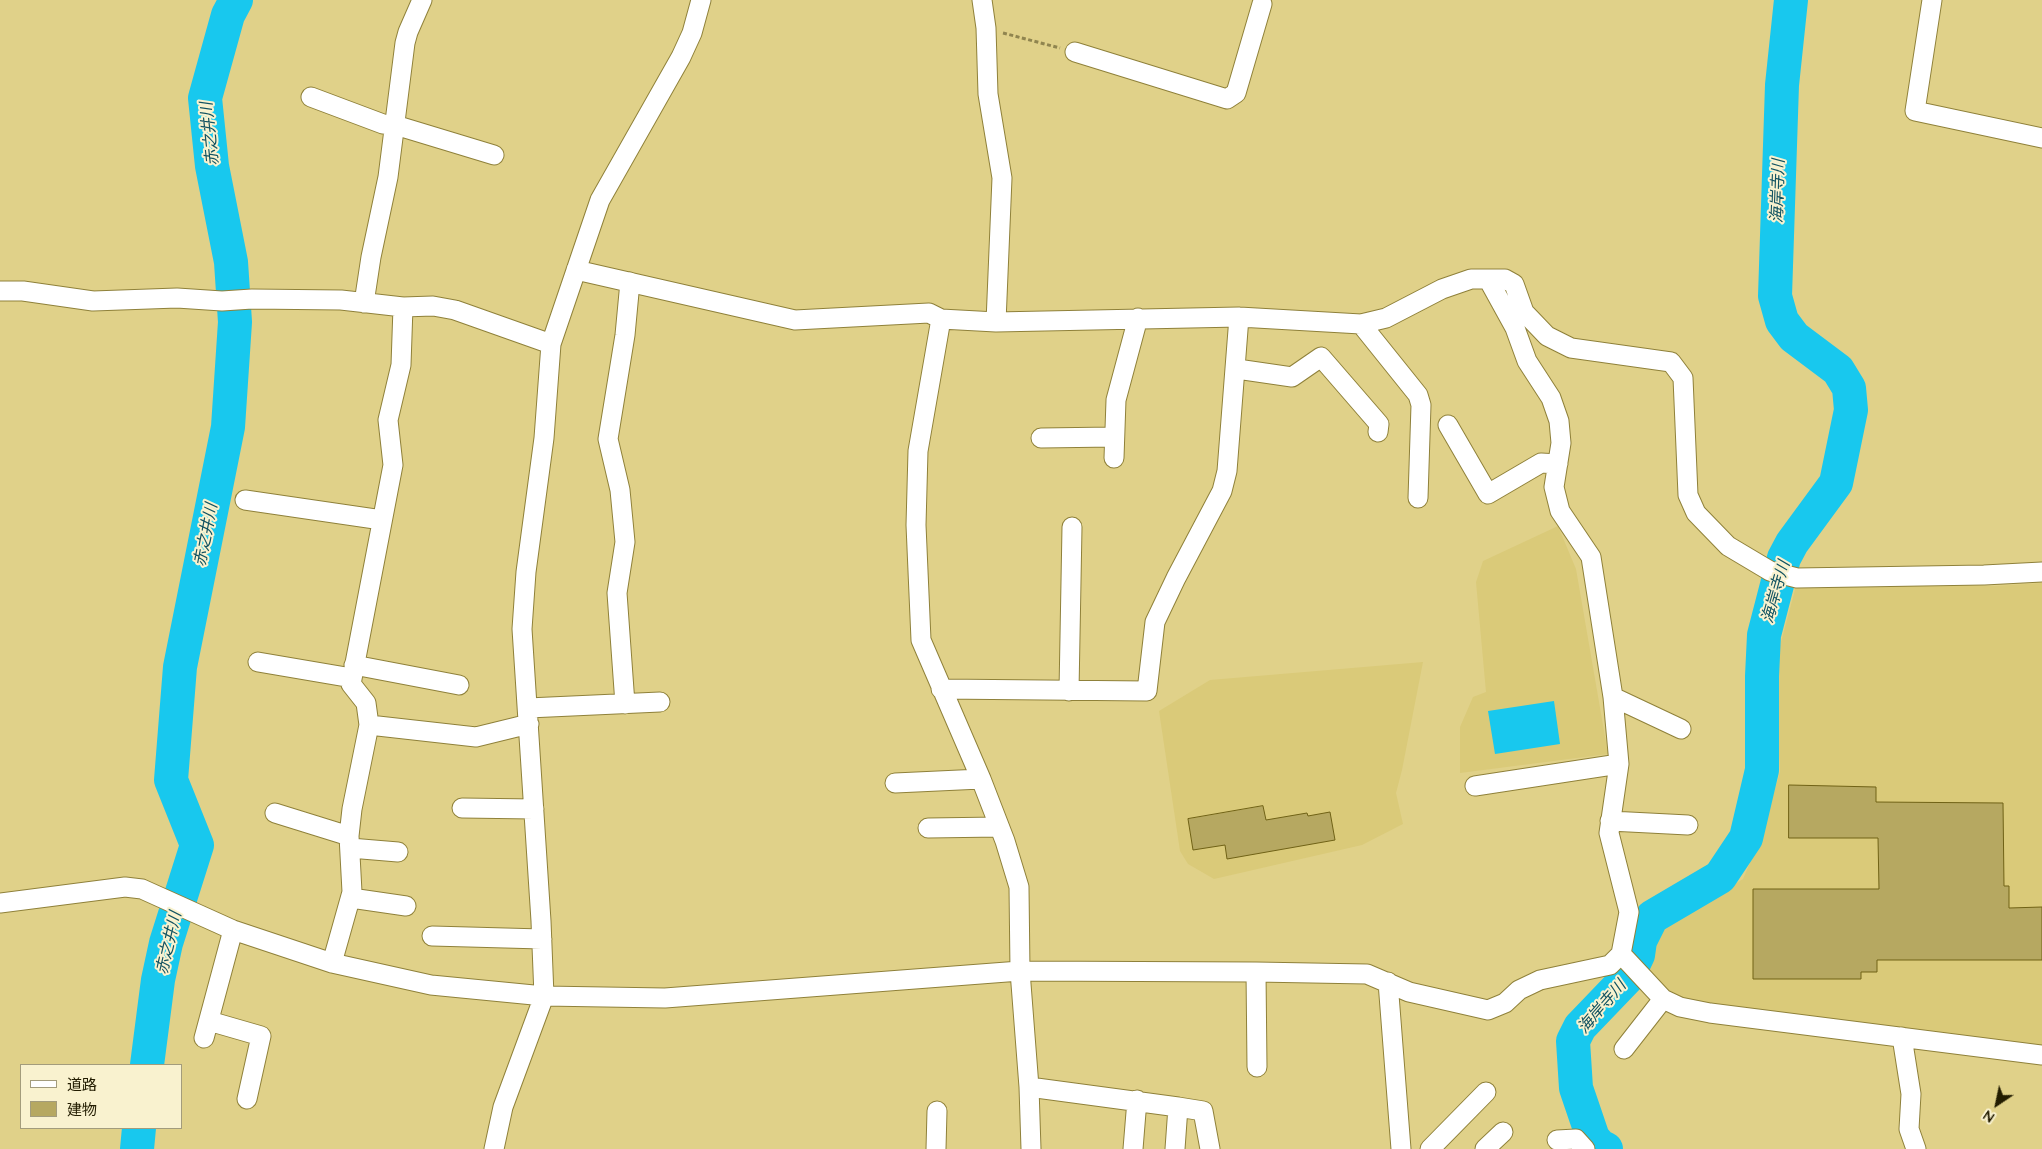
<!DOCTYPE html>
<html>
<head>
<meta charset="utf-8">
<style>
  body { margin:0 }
  #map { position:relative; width:2042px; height:1149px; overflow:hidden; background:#e0d189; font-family:Quicksand,"Noto Sans JP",sans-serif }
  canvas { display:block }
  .legend { position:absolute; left:20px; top:1064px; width:162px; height:65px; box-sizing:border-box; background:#f9f2cf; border:1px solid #a39c7c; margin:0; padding:6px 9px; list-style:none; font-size:15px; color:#221c00 }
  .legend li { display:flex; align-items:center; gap:10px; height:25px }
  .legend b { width:25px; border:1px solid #a39c7c }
  .north { position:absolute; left:1972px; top:1079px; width:50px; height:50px; -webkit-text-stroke:4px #f9f2cf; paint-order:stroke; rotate:214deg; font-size:14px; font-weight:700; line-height:20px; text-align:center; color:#221c00 }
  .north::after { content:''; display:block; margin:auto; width:18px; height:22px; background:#221c00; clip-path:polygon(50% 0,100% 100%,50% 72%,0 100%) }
</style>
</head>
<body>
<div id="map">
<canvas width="2042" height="1149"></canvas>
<ul class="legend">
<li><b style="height:6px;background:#fff"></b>道路</li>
<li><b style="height:14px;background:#b6a861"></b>建物</li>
</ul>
<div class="north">N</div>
</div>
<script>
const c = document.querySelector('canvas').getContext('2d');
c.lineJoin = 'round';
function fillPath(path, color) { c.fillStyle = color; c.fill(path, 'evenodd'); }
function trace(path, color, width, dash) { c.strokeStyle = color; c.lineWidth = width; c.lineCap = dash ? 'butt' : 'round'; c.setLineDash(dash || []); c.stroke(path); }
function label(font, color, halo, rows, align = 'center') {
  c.font = font + ' Quicksand,"Noto Sans JP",sans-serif'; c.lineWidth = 4; c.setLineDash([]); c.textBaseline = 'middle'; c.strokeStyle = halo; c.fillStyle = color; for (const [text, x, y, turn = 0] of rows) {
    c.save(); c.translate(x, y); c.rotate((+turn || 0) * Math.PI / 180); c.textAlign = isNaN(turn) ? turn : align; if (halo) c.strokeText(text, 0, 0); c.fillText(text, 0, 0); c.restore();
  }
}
fillPath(new Path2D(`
  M1558,526L1576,569L1608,754L1460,773V727L1473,697L1486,692L1476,582L1483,561Z
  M2042,583V1047L1697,1003L1668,991L1648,968L1654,943L1664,927L1743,879L1760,839L1780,772L1774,668L1796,586H1995Z
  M1423,662L1402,770L1396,793L1403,824L1362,845L1214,879L1188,864L1180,851L1159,711L1210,680Z`), '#daca79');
fillPath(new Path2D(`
  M1554,701L1560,744L1495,754L1488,711Z`), '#18c8ee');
trace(new Path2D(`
  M147,1065L158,980L166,943L197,845L171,780L180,667L228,427L235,322L231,262L212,166L205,98L228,15L236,0
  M137,1149L139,1128
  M1606,1149L1600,1146L1593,1138L1576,1088L1573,1041L1580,1027L1627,978L1638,955L1640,941L1652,917L1720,877L1746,838L1762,770V676L1764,635L1784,558L1792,543L1836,483L1851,410L1849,388L1838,370L1794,337L1782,321L1775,296L1782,85L1791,0`), '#18c8ee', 34);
const building = new Path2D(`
  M1789,785L1876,787V802L2003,803L2004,886H2009V908L2042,907V960H1877V972H1861V979H1753V889H1879L1878,838H1789Z
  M1263,806L1266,820L1307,813L1308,816L1330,812L1335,840L1227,859L1225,845L1193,850L1188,819Z`);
fillPath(building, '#b6a861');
trace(building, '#706216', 1);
const minor = new Path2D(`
  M1932,0L1915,111L2042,138
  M1075,52L1227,99L1236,93L1262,4
  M311,97L383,124L395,125L494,155
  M576,270L795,320L929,313L941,319L996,322L1002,178L988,94L986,28L982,0
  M1488,279L1515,328L1527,361L1551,398L1559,421L1561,443L1554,487L1560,511L1591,557L1613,697L1619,764L1609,833L1629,912L1621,954
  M0,291H23L93,301L177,298L222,301L252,299L341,300L403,307L433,306L455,310L551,344
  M364,303L371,257L388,177L405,43L408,32L422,0
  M941,319L918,451L916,525L921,640L981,779L1005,841L1019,887L1020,971L1029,1087L1031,1149
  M996,322L1239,317L1361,324L1386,318L1442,289L1471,279H1505L1514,284L1524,312L1547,336L1571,348L1671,362L1683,378L1688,495L1696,513L1728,546L1770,571L1797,578L1984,575L2042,572
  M1361,324L1418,395L1421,405L1418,498
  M1237,369L1292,377L1321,357L1379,424L1378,432
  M1448,425L1488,494L1541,463L1558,464
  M1041,438L1113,437
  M1114,458L1116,400L1138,318
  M245,500L382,520
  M258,662L352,678
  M354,665L459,685
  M941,689L1147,691L1155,622L1176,578L1222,491L1227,471L1239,317
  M1069,691L1072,527
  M1613,697L1681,729
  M625,704L617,593L625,542L620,490L608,439L625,335L630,282
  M528,708L660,702
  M369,725L476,737L529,724
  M895,783L981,779
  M1475,786L1619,764
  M462,808L534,809
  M275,813L349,836
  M1610,821L1688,825
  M928,828L999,827
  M350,848L398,852
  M351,898L406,906
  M0,903L125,887L142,889L233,930L332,963L431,985L544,996L665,998L1020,971L1256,972L1367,974L1409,992L1488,1010L1505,1003L1519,990L1540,980L1610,965L1621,954L1663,999L1680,1007L1710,1013L2042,1055
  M432,936L542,939
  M332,963L352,892L349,836L352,809L369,725L366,703L351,684L393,465L388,420L401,365L403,307
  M1256,972L1257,1067
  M1388,982L1401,1149
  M209,1021L261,1036L247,1099
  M1902,1037L1911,1094L1909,1129L1916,1149
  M204,1038L233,930
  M1624,1049L1663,999
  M1029,1087L1178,1107L1175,1149
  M1178,1107L1203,1111L1210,1149
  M1557,1140L1576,1139L1585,1149
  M494,1149L503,1107L544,996L541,921L522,629L526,572L544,438L551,344L600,200L681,57L692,33L701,0
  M936,1149L937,1111
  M1133,1149L1137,1100
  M1430,1149L1486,1092
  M1485,1149L1503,1132`);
trace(minor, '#8f813a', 21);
trace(new Path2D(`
  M1003,33L1060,48`), '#90854f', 3, [4, 2.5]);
trace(minor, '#fff', 19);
label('italic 16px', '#115261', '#f9f2cf', [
  ["赤之井川",210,134,-96],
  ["海岸寺川",1778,191,-88],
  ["赤之井川",206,535,-79],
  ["海岸寺川",1776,592,-74],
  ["赤之井川",169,943,-77],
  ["海岸寺川",1602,1007,-49]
]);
</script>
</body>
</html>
